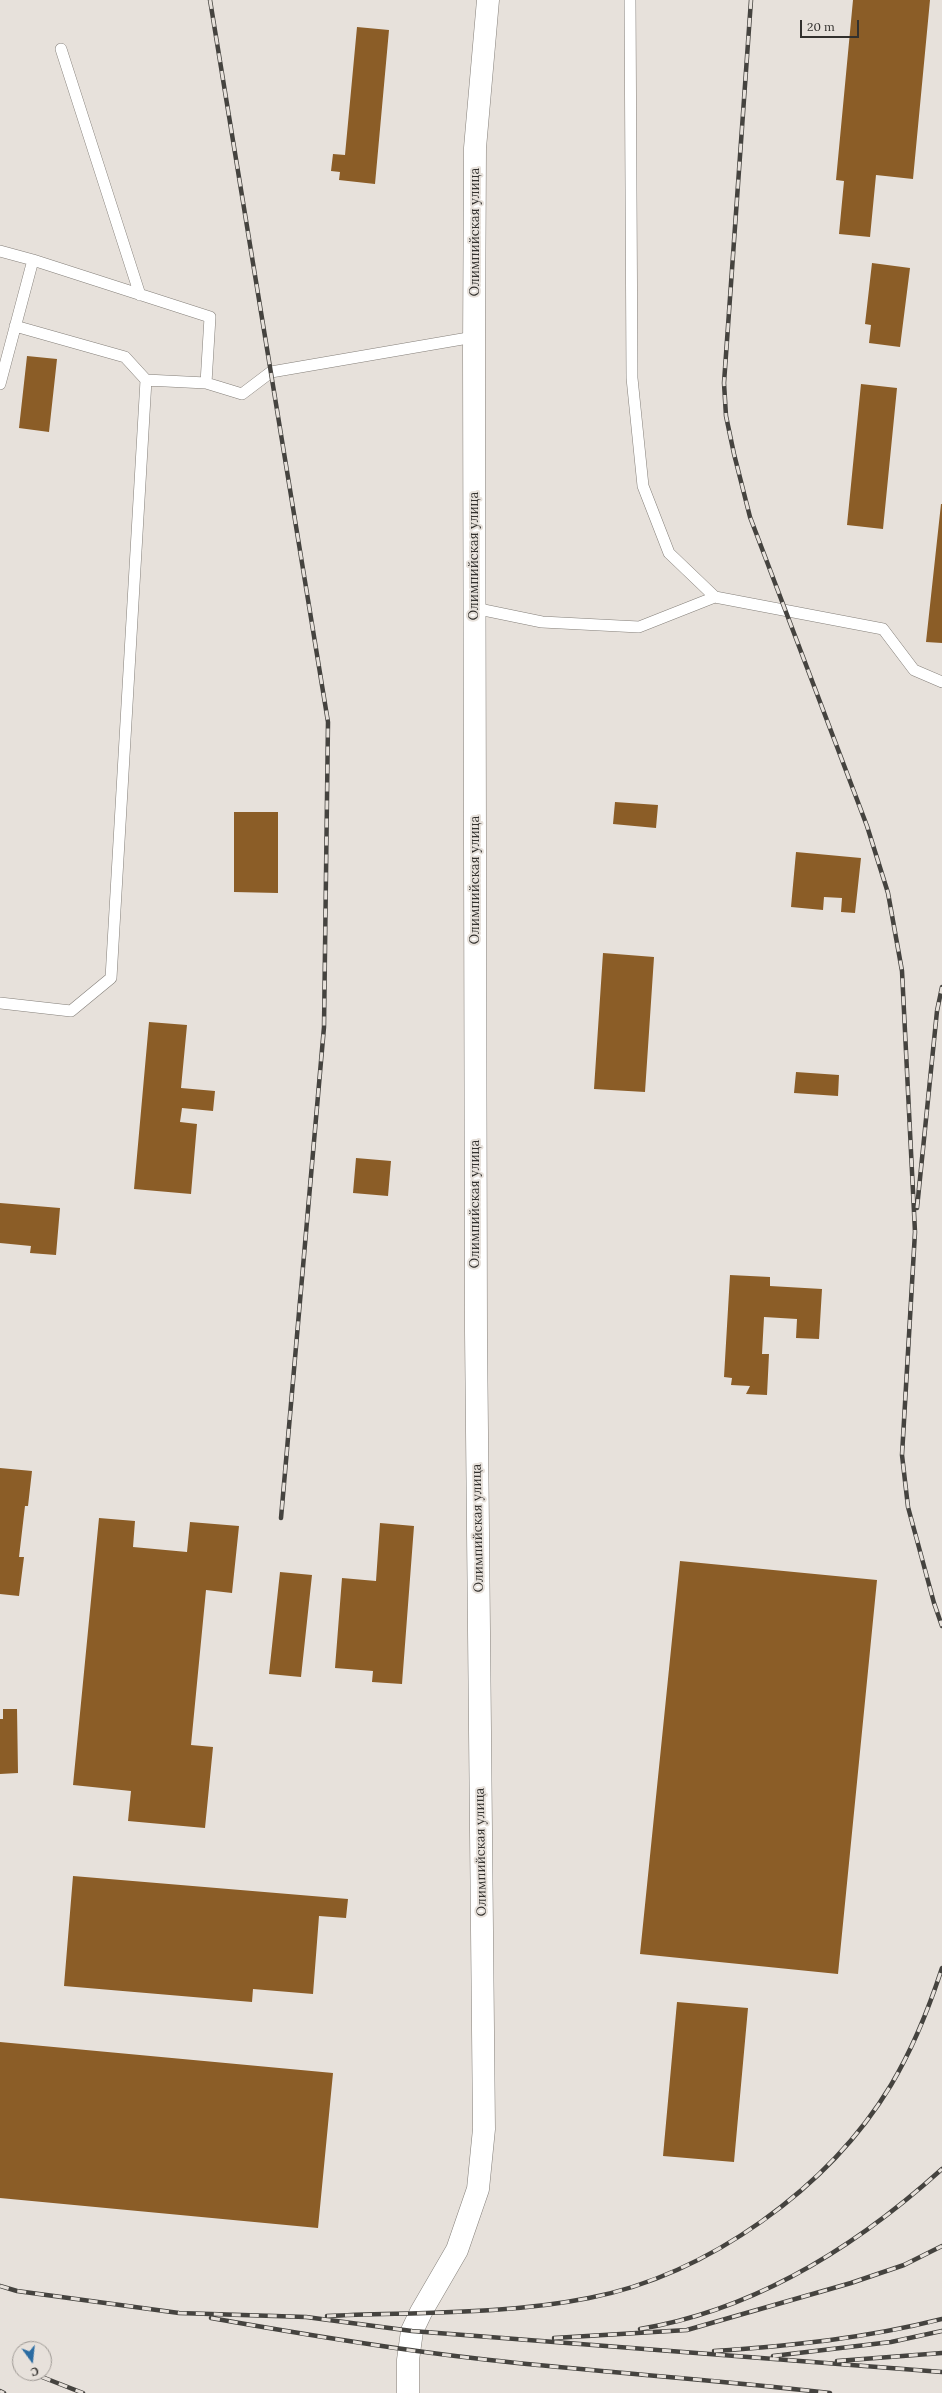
<!DOCTYPE html>
<html>
<head>
<meta charset="utf-8">
<style>
  body { margin:0 }
  #map { position:relative; width:942px; height:2393px; overflow:hidden; background:#e7e1db; font-family:Lora,serif }
  canvas { display:block }
  .north { position:absolute; left:12px; top:2341px; width:40px; height:40px; box-sizing:border-box; background:#e7e1db; border:1px solid #9f9a95; border-radius:50%; rotate:165deg; font-size:11px; font-weight:700; line-height:16px; text-align:center; color:#32302d }
  .north::after { content:''; display:block; margin:auto; width:14px; height:18px; background:#2b6ca2; clip-path:polygon(50% 0,100% 100%,50% 72%,0 100%) }
  .scale { position:absolute; left:800px; top:20px; width:59px; height:18px; box-sizing:border-box; border:2px solid #32302d; border-top:0; padding-left:5px; font-size:12px; line-height:14px; white-space:nowrap; color:#32302d; -webkit-text-stroke:3px #e7e1db; paint-order:stroke }
</style>
</head>
<body>
<div id="map">
<canvas width="942" height="2393"></canvas>
<div class="north">С</div>
<div class="scale">20 m</div>
</div>
<script>
const c = document.querySelector('canvas').getContext('2d');
c.lineJoin = 'round';
function fillPath(path, color) { c.fillStyle = color; c.fill(path, 'evenodd'); }
function trace(path, color, width, dash) { c.strokeStyle = color; c.lineWidth = width; c.lineCap = dash ? 'butt' : 'round'; c.setLineDash(dash || []); c.stroke(path); }
function label(font, color, halo, rows, align = 'center') {
  c.font = font + ' Lora,serif'; c.lineWidth = 4; c.setLineDash([]); c.textBaseline = 'middle'; c.strokeStyle = halo; c.fillStyle = color; for (const [text, x, y, turn = 0] of rows) {
    c.save(); c.translate(x, y); c.rotate((+turn || 0) * Math.PI / 180); c.textAlign = isNaN(turn) ? turn : align; if (halo) c.strokeText(text, 0, 0); c.fillText(text, 0, 0); c.restore();
  }
}
fillPath(new Path2D(`
  M853,0H930L913,179L876,175L870,237L839,234L844,181L836,180Z
  M357,27L389,30L375,184L339,180L340,172L331,171L333,154L345,155Z
  M872,263L910,268L900,347L869,343L871,325L865,324Z
  M27,356L57,359L49,432L19,428Z
  M861,384L897,388L883,529L847,525Z
  M941,504H942V643L926,642Z
  M615,802L658,805L656,828L613,824Z
  M234,812H278V893L234,892Z
  M796,852L861,858L855,913L841,912L842,898L824,897L823,910L791,907Z
  M603,953L654,957L645,1092L594,1089Z
  M149,1022L187,1025L181,1088L215,1091L213,1111L182,1108L180,1122L197,1124L191,1194L134,1189Z
  M796,1072L839,1075L838,1096L794,1093Z
  M356,1158L391,1161L388,1196L353,1193Z
  M0,1203L60,1208L56,1255L30,1253L31,1246L0,1243Z
  M730,1275L770,1277V1286L822,1289L819,1339L796,1338L797,1319L764,1317L762,1354H769L767,1395L746,1394L750,1386L731,1385L732,1378L724,1377Z
  M0,1468L32,1471L28,1506H25L19,1557H24L19,1596L0,1594Z
  M99,1518L135,1521L133,1547L187,1552L190,1522L239,1526L232,1593L206,1590L191,1745L213,1747L205,1828L128,1821L131,1791L73,1785Z
  M380,1523L414,1526L402,1684L372,1682L373,1671L335,1668L342,1578L376,1581Z
  M680,1561L877,1580L838,1974L640,1954Z
  M280,1572L312,1575L301,1677L269,1674Z
  M3,1709H17L18,1773L0,1774V1719H3Z
  M73,1876L348,1899L346,1918L319,1916L313,1994L253,1989L252,2002L64,1986Z
  M677,2002L748,2008L734,2162L663,2156Z
  M0,2042L333,2073L318,2228L0,2198Z`), '#8b5d27');
const service = new Path2D(`
  M630,0L632,378L643,486L669,553L715,597L883,629L914,670L942,682
  M61,49L140,295
  M0,251L33,260
  M15,326L125,357L146,380
  M0,384L33,260L210,317L206,383L242,394L271,372L474,337
  M474,608L542,622L639,627L715,597
  M0,1003L71,1011L111,978L146,380L206,383`);
const tertiary = new Path2D(`
  M408,2393V2360L412,2331L421,2312L457,2250L478,2189L484,2129L476,1332L474,351L475,148L488,0`);
trace(service, '#847f79', 12);
trace(tertiary, '#847f79', 23);
trace(service, '#fff', 11);
trace(tertiary, '#fff', 22);
const rail = new Path2D(`
  M210,0L328,722L324,1027L281,1518
  M751,0L724,383L726,416L734,454L750,517L867,826L888,893L902,971L915,1232L902,1455L908,1507L934,1603L942,1626
  M917,1208L937,1011L942,987
  M0,2286L17,2291L179,2313L306,2317L412,2331L942,2372
  M327,2316C415,2312 503,2315 589,2298C708,2275 829,2188 891,2085C913,2048 929,2008 942,1968
  M211,2318C307,2335 403,2351 499,2361C610,2373 720,2380 830,2393
  M640,2329C755,2310 857,2246 942,2169
  M554,2338L687,2330L851,2283L904,2265L942,2246
  M714,2351C791,2346 867,2338 942,2319
  M773,2356L891,2342L942,2331
  M837,2361L942,2353
  M42,2377L83,2393
  M0,2391L4,2393`);
trace(rail, '#45433f', 4.5);
trace(rail, '#e7e1db', 3, [9]);
label('13px', '#32302d', '#e7e1db', [
  ["Олимпийская улица",475,232,-90],
  ["Олимпийская улица",474,556,-90],
  ["Олимпийская улица",475,880,-90],
  ["Олимпийская улица",475,1204,-90],
  ["Олимпийская улица",478,1528,-91],
  ["Олимпийская улица",481,1852,-91]
]);
</script>
</body>
</html>
